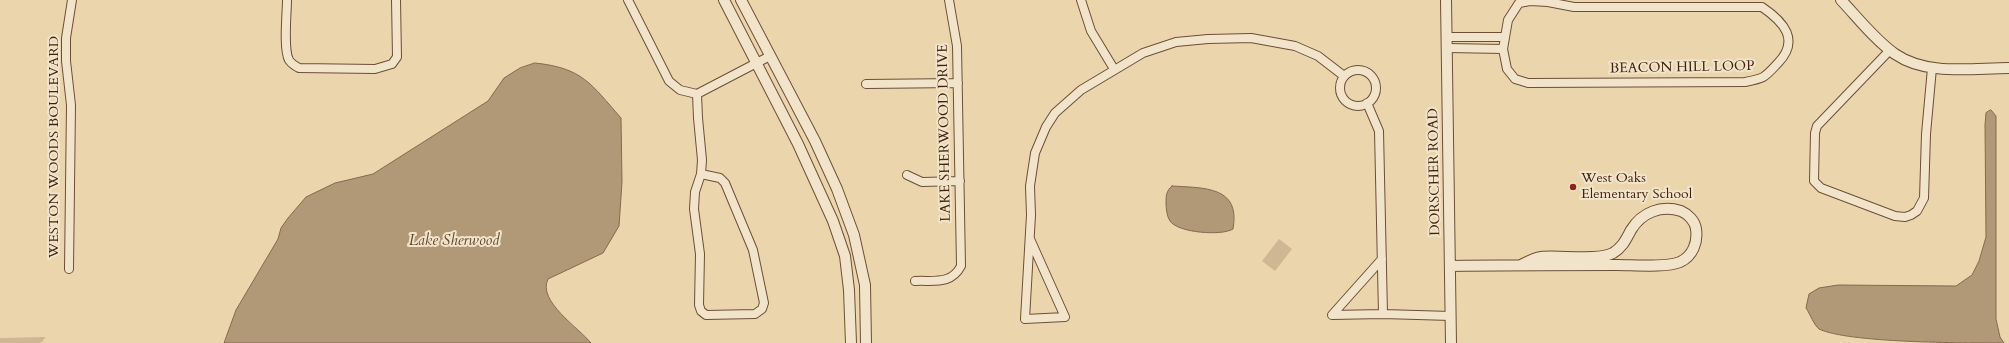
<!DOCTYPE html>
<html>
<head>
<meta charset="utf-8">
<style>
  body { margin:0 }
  canvas { display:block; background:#ebd5ad }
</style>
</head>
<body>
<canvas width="2009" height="343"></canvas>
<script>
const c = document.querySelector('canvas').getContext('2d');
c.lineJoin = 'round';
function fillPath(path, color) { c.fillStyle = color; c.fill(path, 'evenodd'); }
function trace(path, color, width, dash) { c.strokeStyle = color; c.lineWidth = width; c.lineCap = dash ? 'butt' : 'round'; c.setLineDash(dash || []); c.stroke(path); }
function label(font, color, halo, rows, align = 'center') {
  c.font = font + ' Cardo,serif'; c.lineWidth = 4; c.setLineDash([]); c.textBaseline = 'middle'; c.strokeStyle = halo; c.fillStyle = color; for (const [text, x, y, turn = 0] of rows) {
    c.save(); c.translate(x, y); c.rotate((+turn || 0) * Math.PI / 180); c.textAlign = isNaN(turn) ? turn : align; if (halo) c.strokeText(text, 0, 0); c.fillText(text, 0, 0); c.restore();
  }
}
fillPath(new Path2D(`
  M1279,239L1292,249L1275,271L1262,261Z
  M46,337L41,343H0V338Z`), '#ceb792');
const water = new Path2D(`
  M535,63C583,68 591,84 621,118L622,182L619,226L603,253L548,279C537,301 579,328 591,343H224L236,310L278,239L281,228L288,218L306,197L335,183L373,174L488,101L504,78L520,68Z
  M1991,110L1996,116V319L2000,337L2004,343C1964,343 1848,343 1819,329C1814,325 1810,314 1806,308L1809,294L1819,288L1838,285L1956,286L1972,275L1979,261L1986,237L1985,125L1986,113Z
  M1172,186C1204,188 1241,186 1233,229C1222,236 1178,233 1170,221C1167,217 1166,208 1166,203C1166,196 1166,191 1172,186Z`);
fillPath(water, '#b19877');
trace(water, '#84694d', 1);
const minor = new Path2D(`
  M287,0C287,13 283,49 289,60C291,63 295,66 299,68L375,69L392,64L397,57L396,0
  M628,0L669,81L680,90L697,94L770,56
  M1081,0L1091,31L1114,69
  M1530,1L1548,2L1574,7H1762C1784,22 1800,40 1778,63C1764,78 1765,78 1745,82L1528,83L1515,79L1507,69L1503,49L1508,20L1519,3Z
  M1447,37H1504
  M1448,48L1503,49
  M1890,50L1817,126L1815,133L1814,181L1821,188L1895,216L1905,217L1911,215L1917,211L1924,198L1926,134L1932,68
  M1340 88a18 18 0 1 1 36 0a18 18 0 1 1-36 0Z
  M866,84L958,83
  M697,94L698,118L702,160L701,174L695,192L694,209L700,254L699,305L701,311L706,315L755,314L762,309L764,303L753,250L725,183L720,178L701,174
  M1367,103L1379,131L1383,314L1332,315L1382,259
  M907,175L922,182L960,181
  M1030,239L1065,317L1025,319L1031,215L1030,186L1035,153L1046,127L1055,113L1081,90L1143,53L1176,42L1208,39L1251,38L1295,46L1318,56L1344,76
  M69,269L71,105L66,61V38L72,0
  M915,281C934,280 951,285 961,266L957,46L949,0
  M1383,314L1451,316`);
const tertiary = new Path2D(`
  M724,0L798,144L833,221L845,256L849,290L851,343
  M741,0L815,141L837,189L854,235L865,285L866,343
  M1446,0L1451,343
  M1841,0C1858,18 1875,40 1895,54C1927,76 1972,68 2009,68
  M1450,266C1506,265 1561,265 1617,265C1634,265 1665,268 1680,262C1693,256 1698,242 1696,229C1695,221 1688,214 1681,211C1661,205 1642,212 1631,230C1626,239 1623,247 1613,253C1598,261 1559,255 1541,257C1534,258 1527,262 1521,265`);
trace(minor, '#6c4f36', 10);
trace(tertiary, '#6c4f36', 12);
trace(minor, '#f2e4ca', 8);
trace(tertiary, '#f2e4ca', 10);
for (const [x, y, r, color] of [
  [1573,187,4,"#8f2418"]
]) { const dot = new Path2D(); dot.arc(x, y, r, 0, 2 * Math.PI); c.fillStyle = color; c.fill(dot); trace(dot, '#f2e4ca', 1.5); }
label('14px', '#41220e', '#f2e4ca', [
  ["BEACON HILL LOOP",1682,68,-1],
  ["LAKE SHERWOOD DRIVE",945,133,-91],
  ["WESTON WOODS BOULEVARD",55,147,-90],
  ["DORSCHER ROAD",1435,172,-91]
]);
label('14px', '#41220e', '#f2e4ca', [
  ["West Oaks",1581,179],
  ["Elementary School",1581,195]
], 'left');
label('italic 15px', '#63452e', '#f2e4ca', [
  ["Lake Sherwood",454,242]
]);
</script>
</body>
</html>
